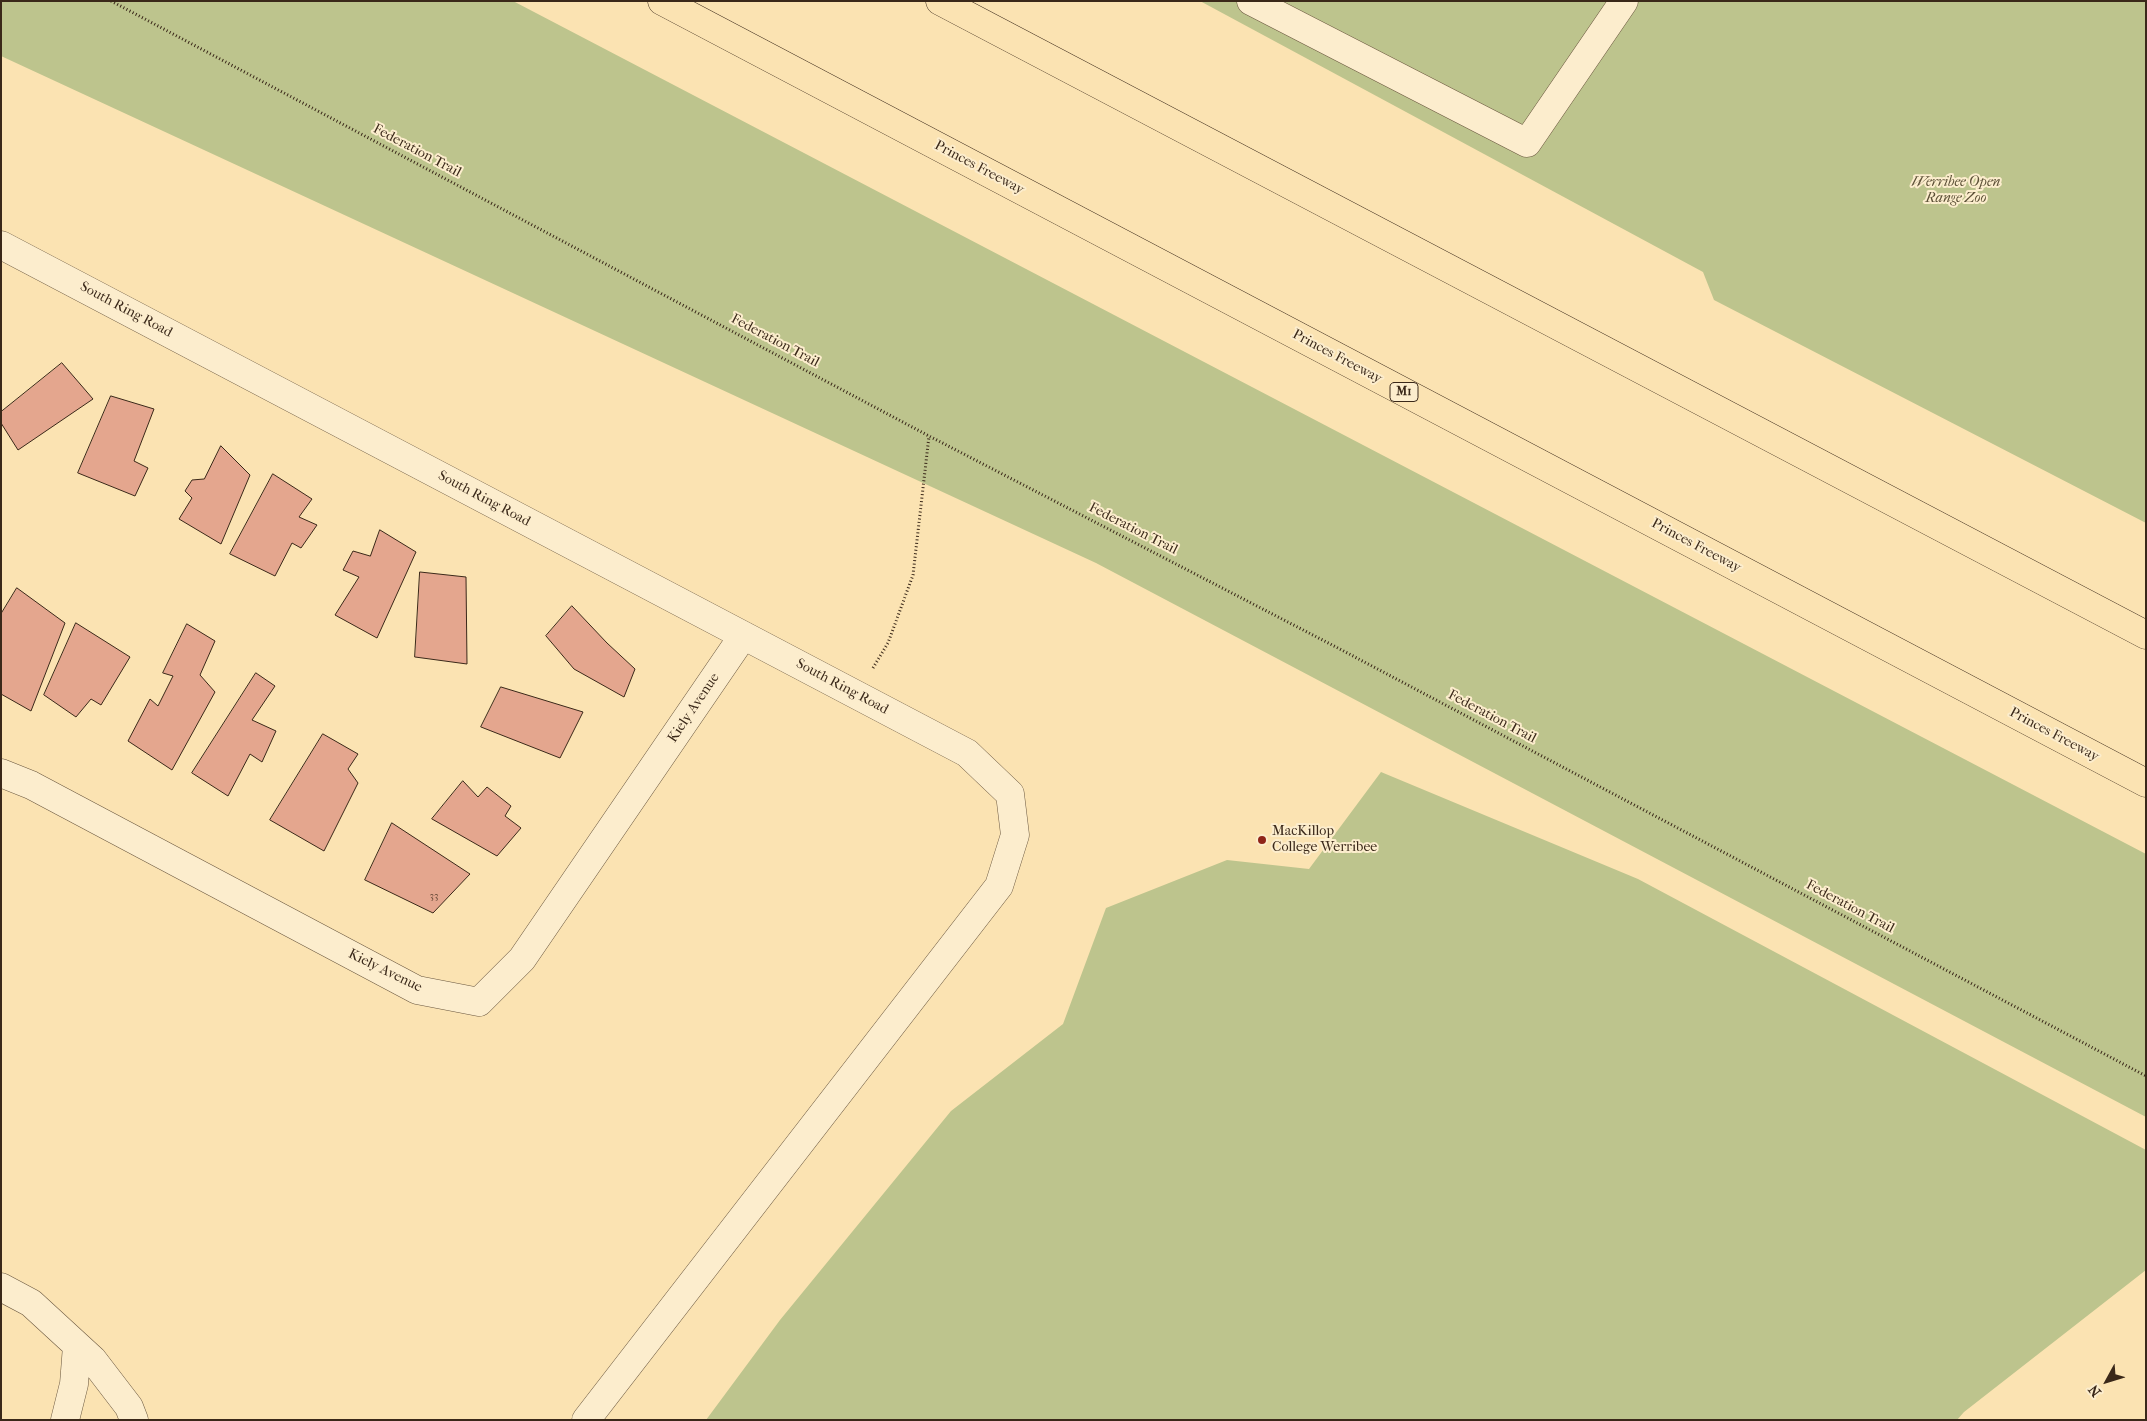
<!DOCTYPE html>
<html>
<head>
<meta charset="utf-8">
<style>
  body { margin:0 }
  #map { position:relative; width:2147px; height:1421px; overflow:hidden; background:#fbe3b2; font-family:"IM FELL French Canon",serif }
  canvas { display:block }
  .frame { position:absolute; inset:0; border:2px solid #3a2819; pointer-events:none }
  .north { position:absolute; left:2082px; top:1356px; width:50px; height:50px; -webkit-text-stroke:4px #fcedcd; paint-order:stroke; rotate:231deg; font-size:14px; font-weight:700; line-height:20px; text-align:center; color:#3a2819 }
  .north::after { content:''; display:block; margin:auto; width:18px; height:22px; background:#3a2819; clip-path:polygon(50% 0,100% 100%,50% 72%,0 100%) }
</style>
</head>
<body>
<div id="map">
<canvas width="2147" height="1421"></canvas>
<div class="frame"></div>
<div class="north">N</div>
</div>
<script>
const c = document.querySelector('canvas').getContext('2d');
c.lineJoin = 'round';
function fillPath(path, color) { c.fillStyle = color; c.fill(path, 'evenodd'); }
function trace(path, color, width, dash) { c.strokeStyle = color; c.lineWidth = width; c.lineCap = dash ? 'butt' : 'round'; c.setLineDash(dash || []); c.stroke(path); }
function label(font, color, halo, rows, align = 'center') {
  c.font = font + ' "IM FELL French Canon",serif'; c.lineWidth = 4; c.setLineDash([]); c.textBaseline = 'middle'; c.strokeStyle = halo; c.fillStyle = color; for (const [text, x, y, turn = 0] of rows) {
    c.save(); c.translate(x, y); c.rotate((+turn || 0) * Math.PI / 180); c.textAlign = isNaN(turn) ? turn : align; if (halo) c.strokeText(text, 0, 0); c.fillText(text, 0, 0); c.restore();
  }
}
fillPath(new Path2D(`
  M1,1H513L2146,854V1117L1096,563L1,56Z
  M1200,1H2146V523L1714,300L1703,272Z
  M1381,772L1638,879L2146,1150V1270L1964,1412L1957,1420H706L780,1320L951,1111L1063,1024L1106,908L1227,860L1309,869Z`), '#bdc48d');
const building = new Path2D(`
  M62,363L93,399L18,450L1,423V412Z
  M111,396L154,409L134,461L148,468L135,496L78,473Z
  M221,446L250,475L221,544L179,519L192,498L185,491L192,480L204,479Z
  M273,474L312,499L299,517L317,525L301,548L292,543L275,576L230,554Z
  M380,530L416,552L377,638L335,615L359,577L343,570L353,551L370,556Z
  M420,572L466,577L467,664L415,657Z
  M17,588L65,623L31,711L1,694V614Z
  M572,606L607,643L635,669L624,697L574,669L546,636Z
  M76,623L130,657L101,705L91,699L76,717L44,695Z
  M187,624L215,641L200,675L215,692L172,770L128,741L150,699L158,706L173,676L163,673Z
  M256,673L275,686L252,720L276,731L262,762L250,754L228,796L192,773Z
  M501,687L583,712L560,758L481,727Z
  M323,734L358,754L348,769L358,783L324,851L270,820Z
  M463,781L478,797L487,787L511,806L505,816L521,828L497,856L432,819Z
  M392,823L470,874L433,913L365,880Z`);
fillPath(building, '#e4a68e');
trace(building, '#3a2819', 1);
const minor = new Path2D(`
  M1251,1L1527,143L1624,1
  M1,245L967,753L1010,794L1015,835L999,886L586,1420
  M1,773L31,785L417,990L479,1002L522,959L743,636
  M1,1287L31,1303L93,1360L129,1407L134,1420
  M65,1420L74,1384L77,1346`);
const highway = new Path2D(`
  M662,1L2146,783
  M940,1L2146,635`);
trace(minor, '#6a573f', 29);
trace(highway, '#3a2819', 29);
trace(new Path2D(`
  M111,1L929,436L1336,647L2146,1076
  M873,668L888,643L913,575L929,436`), '#3a2819', 3, [1, 2.5]);
trace(minor, '#fcedcd', 28);
trace(highway, '#fbe3b2', 28);
for (const [x, y, r, color] of [
  [1262,840,5,"#8f2418"]
]) { const dot = new Path2D(); dot.arc(x, y, r, 0, 2 * Math.PI); c.fillStyle = color; c.fill(dot); trace(dot, '#fcedcd', 2); }
label('11px', '#644836', null, [
  ["33",434,896]
]);
for (const [x, y, w] of [
  [1404,392,28]
]) { const box = new Path2D(); box.roundRect(x - w / 2, y - 9.5, w, 19, 4); c.fillStyle = '#fcedcd'; c.fill(box); trace(box, '#3a2819', 1); }
label('bold 12px', '#3a2819', null, [
  ["M1",1404,392]
]);
label('14px', '#3a2819', '#fcedcd', [
  ["Federation Trail",417,151,28],
  ["Princes Freeway",979,168,28],
  ["South Ring Road",126,310,28],
  ["Federation Trail",775,341,28],
  ["Princes Freeway",1337,357,28],
  ["South Ring Road",484,499,28],
  ["Federation Trail",1133,529,27],
  ["Princes Freeway",1696,546,28],
  ["South Ring Road",842,687,28],
  ["Kiely Avenue",694,708,-56],
  ["Federation Trail",1492,717,28],
  ["Princes Freeway",2054,735,28],
  ["Federation Trail",1850,907,28],
  ["Kiely Avenue",385,971,26]
]);
label('italic 14px', '#5b4f36', '#fcedcd', [
  ["Werribee Open",1956,183],
  ["Range Zoo",1956,199]
]);
label('14px', '#3a2819', '#fcedcd', [
  ["MacKillop",1272,832],
  ["College Werribee",1272,848]
], 'left');
</script>
</body>
</html>
